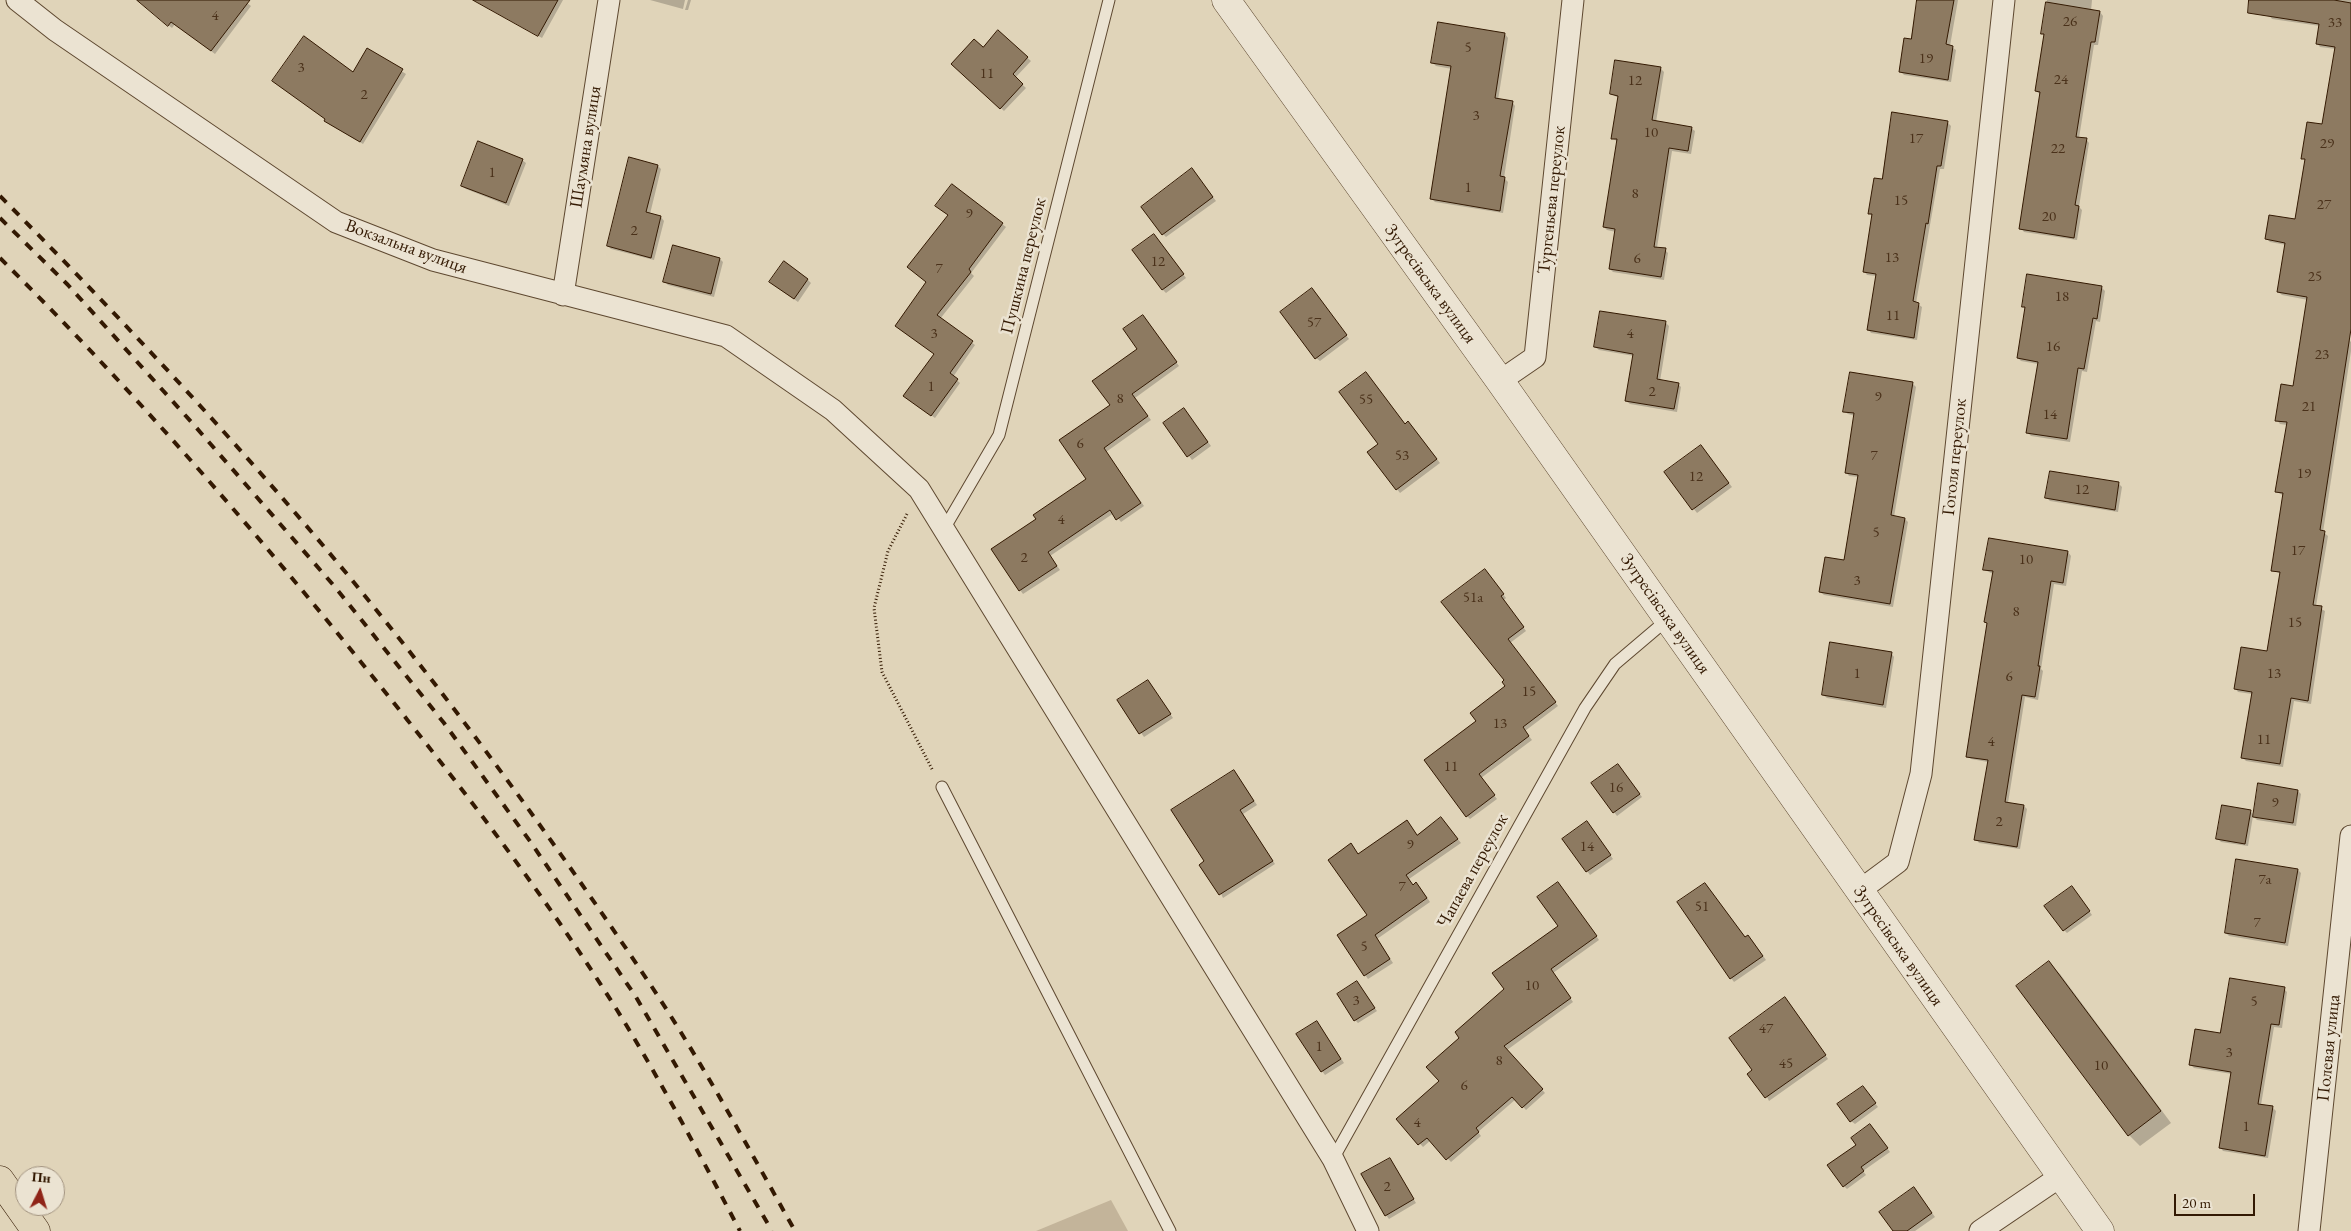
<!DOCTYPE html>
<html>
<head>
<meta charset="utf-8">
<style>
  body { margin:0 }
  #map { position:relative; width:2351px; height:1231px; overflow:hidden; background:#e0d4b9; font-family:"EB Garamond",serif }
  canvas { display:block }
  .north { position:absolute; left:15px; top:1166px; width:50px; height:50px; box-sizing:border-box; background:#ebe3d2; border:1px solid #a1927f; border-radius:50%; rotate:5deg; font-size:14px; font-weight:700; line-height:20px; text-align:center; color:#331902 }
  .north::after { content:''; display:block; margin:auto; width:18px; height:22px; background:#8f2418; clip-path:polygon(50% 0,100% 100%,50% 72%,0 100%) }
  .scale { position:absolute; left:2174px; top:1194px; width:81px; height:22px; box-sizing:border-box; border:2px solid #331902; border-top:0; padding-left:6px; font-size:15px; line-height:18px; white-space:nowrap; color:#331902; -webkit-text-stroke:4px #ebe3d2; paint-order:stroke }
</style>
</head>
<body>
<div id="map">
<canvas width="2351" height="1231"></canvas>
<div class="north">Пн</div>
<div class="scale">20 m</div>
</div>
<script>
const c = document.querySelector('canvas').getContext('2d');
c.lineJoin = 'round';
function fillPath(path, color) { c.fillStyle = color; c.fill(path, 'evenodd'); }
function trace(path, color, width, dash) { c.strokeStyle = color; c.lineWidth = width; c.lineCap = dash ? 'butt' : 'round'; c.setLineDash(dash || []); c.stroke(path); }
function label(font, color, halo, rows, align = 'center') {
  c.font = font + ' "EB Garamond",serif'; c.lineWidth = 5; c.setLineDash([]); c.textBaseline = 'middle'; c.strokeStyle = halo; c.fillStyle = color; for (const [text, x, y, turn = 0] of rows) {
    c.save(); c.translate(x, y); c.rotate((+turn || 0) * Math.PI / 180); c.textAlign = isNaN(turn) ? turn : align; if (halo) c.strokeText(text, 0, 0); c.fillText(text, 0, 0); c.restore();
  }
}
fillPath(new Path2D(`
  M1111,1200L1128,1231H1036Z`), '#c3b49a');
fillPath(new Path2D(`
  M138,0H243L251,6L215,54L175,24L172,28Z
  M507,0H563L542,38L500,14Z
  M650,0H685L683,9Z
  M688,0H691L688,10H685Z
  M1918,0H1958L1950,46L1956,50L1951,82L1904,75L1900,71L1912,40Z
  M2047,0H2092L2091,11L2100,12L2103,16L2098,45H2094L2079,138L2086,139L2089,143L2079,207L2082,210L2077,240L2024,232L2021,228L2041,95L2036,91L2045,36L2042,33Z
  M2271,0H2351V327L2349,340L2351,342V351L2323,532L2328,536L2316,606L2325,611L2311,704L2294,701L2283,767L2246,761L2242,757L2252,694L2238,692L2235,688L2268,652L2281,574L2272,570L2284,496L2277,492L2287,425L2280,424L2277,420L2294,388L2308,300L2282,295L2278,292L2286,245L2270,242L2267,239L2296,221L2306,161L2303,158L2324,126L2336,49L2320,47L2317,43L2320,26L2272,19L2269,15Z
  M998,32L1031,61L1015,78L1026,88L1004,111L953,64L983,49Z
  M1505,34L1508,38L1498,100L1512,102L1515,106L1504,178L1508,182L1503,213L1435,202L1432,199L1452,69L1436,66L1433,63Z
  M368,50L406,74L363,144L329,124Z
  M1660,68L1664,72L1656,122L1691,128L1695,131L1691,154L1672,151L1657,248L1665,250L1668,253L1664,280L1613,272L1610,269L1616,232L1607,230L1604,227L1618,142L1612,138L1619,98L1611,94Z
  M1947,122L1951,126L1944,169H1940L1916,303L1922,307L1917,340L1871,333L1868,329L1876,276L1867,275L1864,271L1873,217L1869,213L1883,181Z
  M522,160L526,163L509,206L466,189L462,186Z
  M658,166L661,169L650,214L661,217L664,221L654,260L611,249L608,246Z
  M1195,173L1216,201L1166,237L1163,234Z
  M1002,224L1006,227L971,273L974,276L940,319L975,345L953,377L960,383L935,418L908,399L935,354L896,326Z
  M1157,239L1186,278L1166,293L1163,290Z
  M720,259L723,262L714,297L668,285L665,282Z
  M808,280L811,283L798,302L774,285Z
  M2101,287L2105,291L2100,322L2096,321L2087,372L2082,371L2070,442L2031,436L2027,432L2038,364L2021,361L2018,358L2026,309L2023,307Z
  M1315,293L1349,339L1320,361L1316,358Z
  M1146,320L1179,366L1135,398L1151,420L1106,452L1144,506L1121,522L1114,513L1050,556L1060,570L1023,594L1020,590L1038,520L1088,479L1112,405L1139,350Z
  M1666,323L1669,326L1660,381L1678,384L1681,387L1677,412L1630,404L1626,401L1634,356L1599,350L1595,347Z
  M1912,383L1916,387L1894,517L1905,519L1908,522L1893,607L1824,595L1820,592L1845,562L1859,477L1849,476L1846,472L1855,416L1848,414L1844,411Z
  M1187,413L1211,446L1192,460L1165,423Z
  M1406,425L1412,426L1440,463L1400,493L1369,453Z
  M1704,450L1732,487L1697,513L1665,472Z
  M2118,483L2122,487L2118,512L2050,501L2047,498Z
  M2068,552L2071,556L2066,586L2054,584L2041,669L2043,671L2038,700L2025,697L2008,803L2024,806L2027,809L2020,849L1979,843L1976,839L1988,762L1971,759L1968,756L1988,625L1986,622L1993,574L1985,570Z
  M1488,574L1506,598L1504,600L1526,631L1510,643L1558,706L1525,731L1532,740L1481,778L1497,799L1470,819L1467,816L1478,721L1507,686Z
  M1891,653L1894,657L1886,708L1827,698L1823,695Z
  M1148,682L1173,718L1144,737L1119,701Z
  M1621,769L1642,797L1617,816L1614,812Z
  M1237,775L1257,805L1243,814L1275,864L1223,898L1206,862Z
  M2298,791L2301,794L2296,826L2257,820L2253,816L2248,846L2221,842L2217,838L2250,811L2254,815Z
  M1441,818L1461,843L1409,879L1413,886L1420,887L1430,902L1377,939L1393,963L1368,979L1338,936L1369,915L1354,848L1359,855L1418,836Z
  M1590,826L1613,859L1590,875L1564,839Z
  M2298,870L2301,873L2288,946L2229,936L2226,933Z
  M1705,884L1746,938L1752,940L1766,960L1734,982L1717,959Z
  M1561,887L1599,940L1553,973L1573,1002L1507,1050L1545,1093L1526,1110L1516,1099L1478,1132L1481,1136L1451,1162L1431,1140L1423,1147L1398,1119L1441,1081L1461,1038L1560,926Z
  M2075,891L2092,915L2067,933L2064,930Z
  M2049,963L2060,974L2171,1123L2140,1146L2129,1135Z
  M1357,983L1377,1011L1358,1023L1355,1020Z
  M2284,989L2287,992L2282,1028L2274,1027L2261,1105L2272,1107L2276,1111L2268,1158L2223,1151L2220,1147L2232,1074L2194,1068L2191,1065L2221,1035Z
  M1788,1002L1828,1059L1769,1101L1754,1071Z
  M1320,1026L1344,1063L1325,1075L1322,1071Z
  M1866,1091L1878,1107L1855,1124L1851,1121Z
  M1874,1129L1890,1152L1863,1171L1866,1175L1847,1189L1844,1186L1858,1145Z
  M1389,1159L1416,1203L1389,1219L1386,1215Z
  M1917,1192L1935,1217L1915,1231H1894Z`), '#0003');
const building = new Path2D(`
  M137,0H250L211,51L171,22L168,26Z
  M473,0H558L538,36Z
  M1917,0H1954L1946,44L1953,46L1948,80L1899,72L1904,38L1911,39Z
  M2249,0H2334L2351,3V329L2320,530L2325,531L2313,605L2322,606L2308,701L2291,698L2280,764L2241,758L2252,692L2234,689L2241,647L2267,651L2280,572L2271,571L2283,493L2275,492L2287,422L2275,421L2281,384L2293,386L2307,297L2277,292L2285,243L2265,239L2269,215L2295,219L2305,159H2301L2307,122L2322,124L2335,47L2316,44L2319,24L2248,13Z
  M2046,2L2100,11L2095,42H2091L2076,137L2087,138L2075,205L2079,206L2074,238L2019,229L2040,92L2035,91L2044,34H2041Z
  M1438,22L1505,33L1495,98L1513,101L1500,176L1505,177L1500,211L1430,199L1451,66L1431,63Z
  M998,30L1028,57L1013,74L1023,84L1000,109L951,64L974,39L983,47Z
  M304,36L353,72L367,48L403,69L360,142L324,121L325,119L272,81Z
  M1615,60L1661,67L1652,120L1692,127L1688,151L1669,148L1654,247L1666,248L1661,277L1609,269L1615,229L1603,227L1617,139H1611L1618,96L1610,94Z
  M1892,112L1948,121L1941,166H1937L1928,224L1926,223L1913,301L1919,303L1914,338L1867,330L1876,274L1863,272L1872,214H1868L1874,178L1882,179Z
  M478,141L523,159L506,203L461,186Z
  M629,157L658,165L646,212L661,216L651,258L607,246Z
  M1192,168L1213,197L1162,235L1141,207Z
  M952,184L1003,223L969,269L971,272L937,315L973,341L950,373L958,379L931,416L903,396L934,354L895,326L926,282L907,267L948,215L935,206Z
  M1154,234L1184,274L1162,290L1132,250Z
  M673,245L720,258L711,294L663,282Z
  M784,261L808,279L794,299L769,282Z
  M2027,274L2102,286L2097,319L2093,318L2084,369L2078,368L2067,439L2026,433L2038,362L2017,358L2025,307H2022Z
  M1312,288L1347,335L1315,359L1280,312Z
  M1600,311L1666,321L1657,379L1679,383L1674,409L1625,401L1633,354L1594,347Z
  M1143,315L1177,362L1132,394L1148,416L1104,448L1141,503L1116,520L1110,510L1048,552L1057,566L1019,591L991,549L1036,519L1033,515L1086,479L1059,440L1110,405L1092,381L1137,349L1123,329Z
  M1366,372L1405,424L1408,421L1437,459L1396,490L1367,452L1378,444L1339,392Z
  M1850,372L1913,382L1891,515L1905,518L1890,604L1819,592L1825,557L1844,560L1858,475L1845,473L1854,413L1843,412Z
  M1184,408L1208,442L1187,457L1163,423Z
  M1701,445L1729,483L1692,510L1664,472Z
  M2050,471L2119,482L2115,510L2045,498Z
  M1989,538L2068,551L2063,583L2051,581L2038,666H2040L2035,697L2022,695L2005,802L2024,805L2017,847L1974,840L1988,760L1966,757L1987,623L1984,622L1993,571L1983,570Z
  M1485,569L1504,594L1501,596L1524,627L1508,639L1556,702L1523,727L1529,736L1479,774L1495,795L1466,817L1424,760L1476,721L1470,713L1505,686L1502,682L1504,680L1441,602Z
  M1830,642L1892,652L1883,705L1822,695Z
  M1148,680L1171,714L1139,734L1117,700Z
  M1618,764L1640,794L1613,813L1591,783Z
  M1234,770L1254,801L1240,810L1273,861L1219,895L1199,865L1204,861L1171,810Z
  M2258,783L2298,790L2293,823L2253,817Z
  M2222,805L2251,810L2245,844L2216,839Z
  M1441,817L1458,839L1406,875L1413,885L1416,882L1427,898L1375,935L1390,959L1364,976L1337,935L1367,915L1328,860L1351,843L1358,854L1407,820L1417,835Z
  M1587,821L1611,855L1586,872L1562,839Z
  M2236,859L2298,869L2285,943L2225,933Z
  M1558,882L1597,936L1551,969L1571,998L1504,1046L1543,1089L1522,1108L1512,1097L1476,1128L1479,1132L1446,1160L1427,1138L1418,1145L1396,1119L1439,1081L1426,1067L1459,1038L1455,1032L1504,989L1492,973L1558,926L1537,897Z
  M1705,883L1745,937L1748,935L1763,956L1730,979L1677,902Z
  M2072,886L2090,911L2063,931L2044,906Z
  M2049,961L2161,1111L2128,1136L2016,986Z
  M2230,978L2285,987L2279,1025L2271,1024L2258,1104L2273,1106L2265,1156L2219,1148L2231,1072L2189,1065L2195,1029L2220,1033Z
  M1357,981L1375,1008L1354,1021L1337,994Z
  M1785,997L1826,1055L1765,1098L1747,1074L1752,1070L1729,1038Z
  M1317,1021L1341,1059L1321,1072L1296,1034Z
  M1863,1086L1876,1103L1850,1122L1837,1104Z
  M1870,1124L1888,1148L1861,1167L1864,1171L1843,1187L1827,1165L1856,1145L1851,1138Z
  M1390,1158L1414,1199L1385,1216L1361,1174Z
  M1914,1187L1932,1213L1907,1231H1893L1879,1212Z`);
fillPath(building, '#8d7a61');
trace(building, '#331902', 1);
const service = new Path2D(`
  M944,529L999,435L1109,0
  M942,787L1170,1231
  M1333,1159L1585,708L1615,664L1668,619`);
const minor = new Path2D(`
  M17,0L55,30L336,222L433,260L726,336L833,410L919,489L1333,1159L1368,1231
  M563,295L609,0
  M1500,381L1535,357L1573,0
  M1859,891L1898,862L1921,774L2004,0
  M1980,1231L2061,1176
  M2309,1231L2351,836`);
const tertiary = new Path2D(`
  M1226,0L1500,381L2100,1231`);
const primary = new Path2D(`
  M0,1180L36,1231`);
trace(service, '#5e4830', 13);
trace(minor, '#5e4830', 23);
trace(tertiary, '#5e4830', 29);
trace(primary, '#331902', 29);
trace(new Path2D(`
  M907,514L888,551L874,608L882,672L933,771`), '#331902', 3, [1, 2.5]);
trace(service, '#ebe3d2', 11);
trace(minor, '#ebe3d2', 21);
trace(tertiary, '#ebe3d2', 28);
trace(primary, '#e0d4b9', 28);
trace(new Path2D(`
  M0,196C120,317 238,443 347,574C456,706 557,845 652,987C704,1066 749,1149 795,1231
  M0,218L68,285L194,425L335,587L444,723L532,844L636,997L772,1231
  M0,258C132,389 253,528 369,672C457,781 543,892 617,1010C661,1081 701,1157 740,1231`), '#331902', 4, [9, 9]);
label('15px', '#4a311a', null, [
  ["4",215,16],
  ["26",2070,22],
  ["33",2335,23],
  ["5",1468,48],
  ["19",1926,59],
  ["3",301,68],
  ["11",987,74],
  ["24",2061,80],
  ["12",1635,81],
  ["2",364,95],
  ["3",1476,116],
  ["10",1651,133],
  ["17",1916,139],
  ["29",2327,144],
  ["22",2058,149],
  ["1",492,173],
  ["1",1468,188],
  ["8",1635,194],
  ["15",1901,201],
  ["27",2324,205],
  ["9",969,214],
  ["20",2049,217],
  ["2",634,231],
  ["13",1892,258],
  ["6",1637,259],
  ["12",1158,262],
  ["7",939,269],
  ["25",2315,277],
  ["18",2062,297],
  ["11",1893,316],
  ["57",1314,323],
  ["3",934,334],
  ["4",1630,334],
  ["16",2053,347],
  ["23",2322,355],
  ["1",931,387],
  ["2",1652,392],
  ["9",1878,397],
  ["8",1120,399],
  ["55",1366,400],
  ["21",2309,407],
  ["14",2050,415],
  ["6",1080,444],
  ["53",1402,456],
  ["7",1874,456],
  ["19",2304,474],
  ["12",1696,477],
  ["12",2082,490],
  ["4",1061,520],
  ["5",1876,533],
  ["17",2298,551],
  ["2",1024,558],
  ["10",2026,560],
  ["3",1857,581],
  ["51а",1473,598],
  ["8",2016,612],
  ["15",2295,623],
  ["1",1857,674],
  ["13",2274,674],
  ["6",2009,677],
  ["15",1529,692],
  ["13",1500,724],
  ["11",2264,740],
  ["4",1991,742],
  ["11",1451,767],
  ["16",1616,788],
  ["9",2275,803],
  ["2",1999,822],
  ["9",1410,845],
  ["14",1587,847],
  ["7а",2265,880],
  ["7",1402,887],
  ["51",1702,907],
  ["7",2257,923],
  ["5",1364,947],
  ["10",1532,986],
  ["3",1356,1001],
  ["5",2254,1002],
  ["47",1766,1029],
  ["1",1319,1047],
  ["3",2229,1053],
  ["8",1499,1061],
  ["45",1786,1064],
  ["10",2101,1066],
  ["6",1464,1086],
  ["4",1417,1123],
  ["1",2246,1127],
  ["2",1387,1187]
]);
label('18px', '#331902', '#ebe3d2', [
  ["Шаумяна вулиця",586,147,-81],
  ["Тургеньева переулок",1552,200,-84],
  ["Вокзальна вулиця",406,247,20],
  ["Пушкина переулок",1024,266,-76],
  ["Зугресівська вулиця",1430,284,54],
  ["Гоголя переулок",1955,457,-84],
  ["Зугресівська вулиця",1665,614,55],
  ["Чапаева переулок",1473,871,-61],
  ["Зугресівська вулиця",1898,946,55],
  ["Полевая улица",2329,1048,-84]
]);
</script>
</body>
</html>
